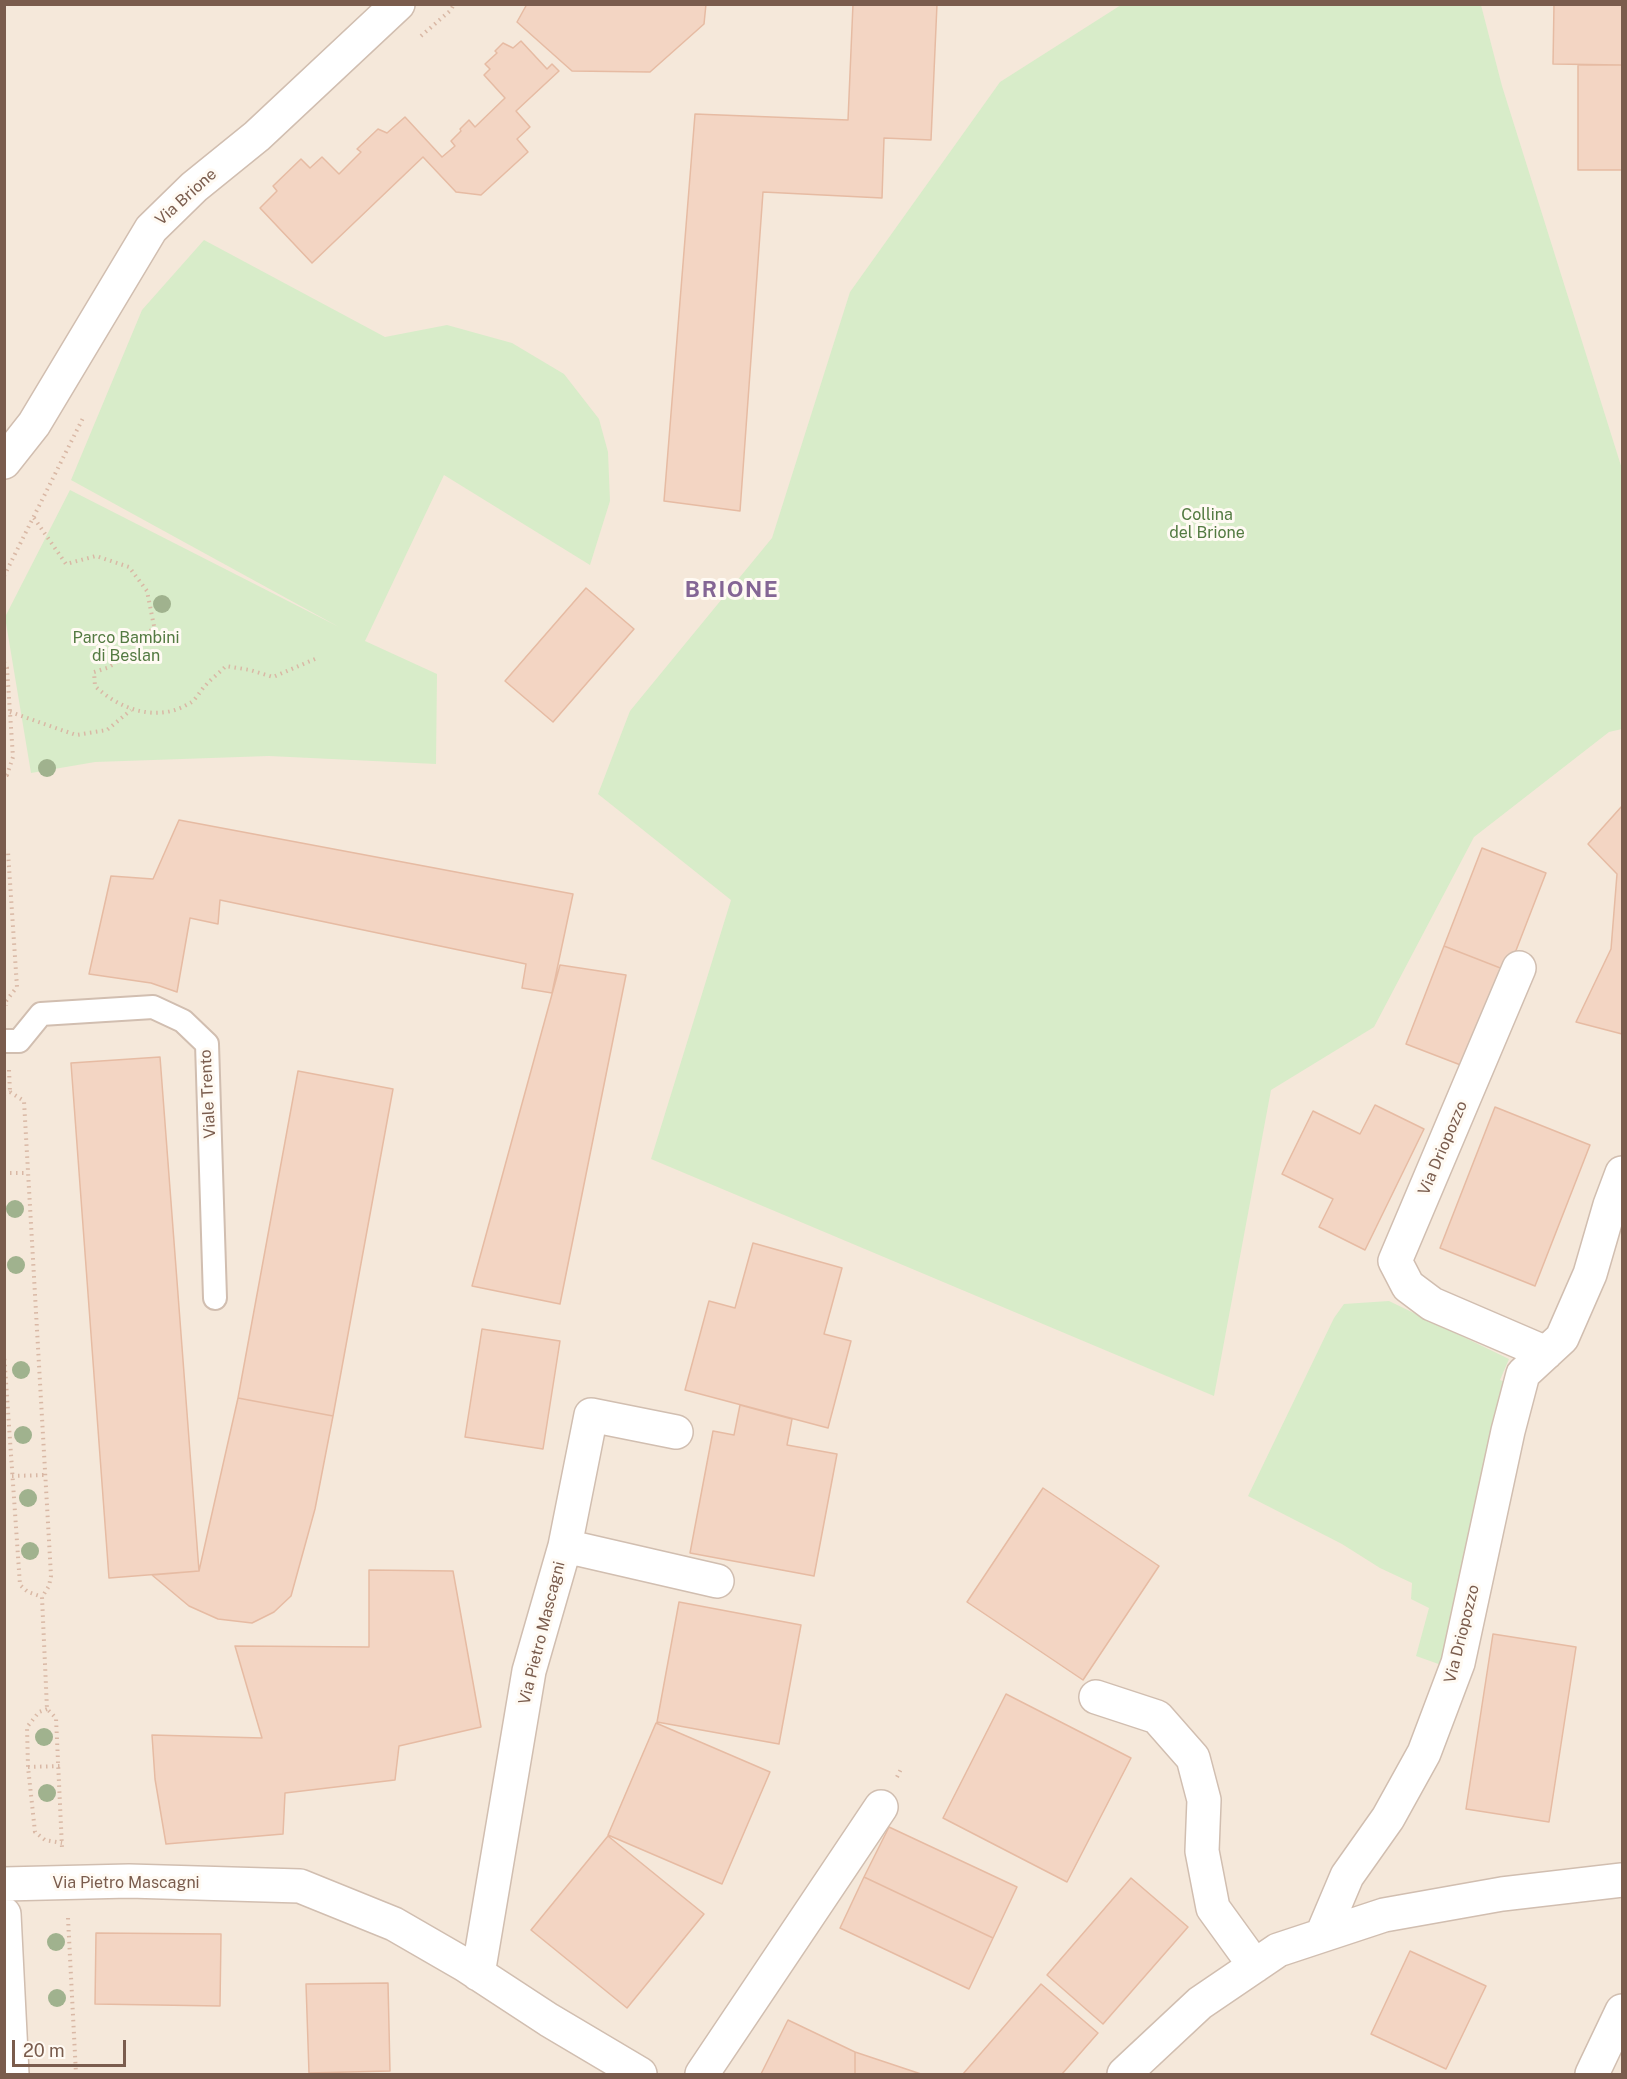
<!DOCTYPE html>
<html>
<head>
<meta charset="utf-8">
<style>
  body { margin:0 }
  #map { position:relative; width:1627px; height:2079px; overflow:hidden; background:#fdf6ec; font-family:"Public Sans",sans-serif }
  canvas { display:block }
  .frame { position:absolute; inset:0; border:6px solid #7a5c4d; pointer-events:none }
  .scale { position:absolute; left:12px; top:2040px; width:114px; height:27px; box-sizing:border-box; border:3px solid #7a5c4d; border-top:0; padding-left:8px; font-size:18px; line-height:21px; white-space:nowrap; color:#7a5c4d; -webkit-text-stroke:4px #fffaf3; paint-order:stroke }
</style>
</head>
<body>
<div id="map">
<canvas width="1627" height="2079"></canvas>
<div class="frame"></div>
<div class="scale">20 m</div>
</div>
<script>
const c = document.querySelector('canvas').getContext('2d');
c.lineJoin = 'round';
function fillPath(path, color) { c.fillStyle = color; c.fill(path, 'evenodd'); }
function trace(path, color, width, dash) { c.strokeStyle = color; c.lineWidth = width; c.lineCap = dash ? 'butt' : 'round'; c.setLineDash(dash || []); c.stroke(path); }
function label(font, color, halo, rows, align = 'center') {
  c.font = font + ' "Public Sans",sans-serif'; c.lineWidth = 6; c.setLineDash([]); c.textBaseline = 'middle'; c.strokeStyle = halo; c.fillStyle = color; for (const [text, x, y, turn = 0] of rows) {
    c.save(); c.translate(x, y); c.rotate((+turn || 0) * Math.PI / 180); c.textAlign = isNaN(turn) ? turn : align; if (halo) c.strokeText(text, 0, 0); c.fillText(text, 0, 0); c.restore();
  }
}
fillPath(new Path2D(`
  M5,5H1622V2074H5Z`), '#f5e8da');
fillPath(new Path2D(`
  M1121,5H1481L1502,86L1622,469V729L1609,732L1474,837L1374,1027L1271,1090L1214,1396L651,1159L731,900L598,794L630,711L772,538L850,292L1000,82Z
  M204,240L385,337L447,325L512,343L564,374L599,419L608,452L610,501L590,565L444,475L365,641L437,674L436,764L269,756L95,762L31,773L5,617L70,490L339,627L71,480L142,310Z
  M1389,1301L1509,1359L1500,1380L1514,1386L1447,1667L1416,1656L1429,1608L1411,1599L1412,1583L1380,1568L1342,1544L1248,1496L1334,1318L1344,1304Z`), '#d8ecc9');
const building = new Path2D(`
  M527,4H706L704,24L650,72L572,71L517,22Z
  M853,4H937L931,140L884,138L882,198L763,192L740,511L664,501L695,114L848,120Z
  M1554,4H1622V65L1553,64Z
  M521,41L547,69L552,64L559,71L516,111L530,127L517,139L528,152L481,195L456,192L423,157L312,263L260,208L277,191L273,186L301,159L310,168L322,157L339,174L361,152L357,149L378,129L387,133L405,117L442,157L455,146L451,141L461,131L460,129L469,120L475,127L505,98L484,75L490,69L485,64L497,53L495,51L503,43L513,48Z
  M1578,65H1622V170H1578Z
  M586,588L634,629L553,722L505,681Z
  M1622,806V1034L1576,1022L1611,949L1617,874L1588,844Z
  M179,820L573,894L552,993L522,988L526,964L220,900L218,924L190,918L177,992L151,983L89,974L111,876L153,879Z
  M1482,848L1546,873L1508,971L1444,946Z
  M1444,946L1508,971L1471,1069L1406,1044Z
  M560,965L626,975L560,1304L472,1286Z
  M160,1057L199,1571L109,1578L71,1063Z
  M298,1071L393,1089L333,1416L238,1398Z
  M1375,1105L1424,1129L1365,1250L1319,1227L1333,1199L1282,1174L1313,1111L1360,1134Z
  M1495,1107L1590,1145L1535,1286L1440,1248Z
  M753,1243L842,1268L824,1334L851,1341L828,1428L685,1390L709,1301L735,1308Z
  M482,1329L560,1341L543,1449L465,1437Z
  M238,1398L333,1416L315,1509L291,1596L274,1612L252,1623L218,1619L189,1606L152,1575L199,1571Z
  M740,1405L792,1419L787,1445L837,1454L814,1576L690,1553L713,1431L734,1435Z
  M1043,1488L1159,1566L1083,1680L967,1602Z
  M369,1570L453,1571L481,1727L399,1746L395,1780L285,1793L283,1834L166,1844L155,1779L152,1735L262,1738L235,1646L369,1647Z
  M679,1602L801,1625L779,1744L657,1722Z
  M1493,1634L1576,1647L1549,1822L1466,1809Z
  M1006,1694L1131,1758L1067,1882L943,1818Z
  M656,1723L770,1772L722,1884L608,1835Z
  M889,1827L1017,1887L993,1938L864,1877Z
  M608,1836L704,1914L627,2008L531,1930Z
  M864,1877L993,1938L969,1989L840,1928Z
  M1131,1878L1188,1927L1103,2024L1047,1975Z
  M96,1933L221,1934L220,2006L95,2004Z
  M1410,1951L1486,1986L1446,2069L1371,2034Z
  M388,1983L390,2071L309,2073L306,1984Z
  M1041,1984L1098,2033L1062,2074H963Z
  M788,2020L855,2052V2074H761Z
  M855,2052L921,2074H855Z`);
fillPath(building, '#f3d5c3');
trace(building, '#e6bba3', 1.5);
const service = new Path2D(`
  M4,1041H19L41,1014L153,1007L183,1021L207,1044L215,1298`);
const minor = new Path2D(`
  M4,462L34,424L151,229L194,187L257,136L398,4
  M1519,968L1395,1261L1408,1286L1432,1304L1546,1353
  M565,1546L717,1581
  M1096,1697L1157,1717L1193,1758L1204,1800L1202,1851L1213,1908L1255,1966
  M4,1884L129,1881L300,1886L394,1924L465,1965L549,2020L640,2074
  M4,1914L12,2074
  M1322,1935L1347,1876L1388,1818L1424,1753L1458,1663L1508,1431L1523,1374L1562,1338L1590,1274L1610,1205L1622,1173
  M478,1974L529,1671L565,1546L591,1415L676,1432
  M702,2074L881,1807
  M1124,2074L1200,2003L1278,1950L1384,1915L1502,1894L1622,1880
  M1592,2074L1622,2011`);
trace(service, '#d1beb0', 26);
trace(minor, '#d1beb0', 36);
trace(new Path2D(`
  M421,36L451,10L454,4
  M34,518L66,564L96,556L129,567L147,591L154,626L137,650L107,668L94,672L95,686C120,710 158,723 190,703C196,700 200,691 205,686C211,679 219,673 226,666L250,670L273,677L315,659
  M4,576L83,418
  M4,662L7,668L13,757L7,775L4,776
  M10,712L76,735L107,730L131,710
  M4,850L8,852L17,987L6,1001V1006
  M9,1070L10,1092
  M10,1092L24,1101L51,1576L49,1586L42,1597L47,1709L56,1718L62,1848
  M4,1095L10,1092
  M4,1173H28
  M4,1353L20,1585L28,1592L42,1597
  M12,1476L45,1475
  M47,1709L39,1712L27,1727L28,1767L35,1832L45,1840L62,1843
  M28,1767L60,1766
  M897,1777L902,1767
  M68,1918L76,2074`), '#d9b8a5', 4, [1.5, 4.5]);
trace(service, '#fff', 22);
trace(minor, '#fff', 33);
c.fillStyle = '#a0b28e';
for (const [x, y] of [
  [162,604],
  [47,768],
  [15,1209],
  [16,1265],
  [21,1370],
  [23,1435],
  [28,1498],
  [30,1551],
  [44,1737],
  [47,1793],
  [56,1942],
  [57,1998]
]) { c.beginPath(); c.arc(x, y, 9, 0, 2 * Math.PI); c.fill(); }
label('16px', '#7a5c4d', '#fffaf3', [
  ["Via Brione",186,197,-42],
  ["Viale Trento",208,1094,-93],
  ["Via Driopozzo",1443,1148,-67],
  ["Via Pietro Mascagni",542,1633,-76],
  ["Via Driopozzo",1462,1634,-76],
  ["Via Pietro Mascagni",126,1883]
]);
label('16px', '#537a41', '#fffaf3', [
  ["Collina",1207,515],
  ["del Brione",1207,533],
  ["Parco Bambini",126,638],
  ["di Beslan",126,656]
]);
c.letterSpacing = '1.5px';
label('bold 22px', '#846695', '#fffaf3', [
  ["BRIONE",732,590]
]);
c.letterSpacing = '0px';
</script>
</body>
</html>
